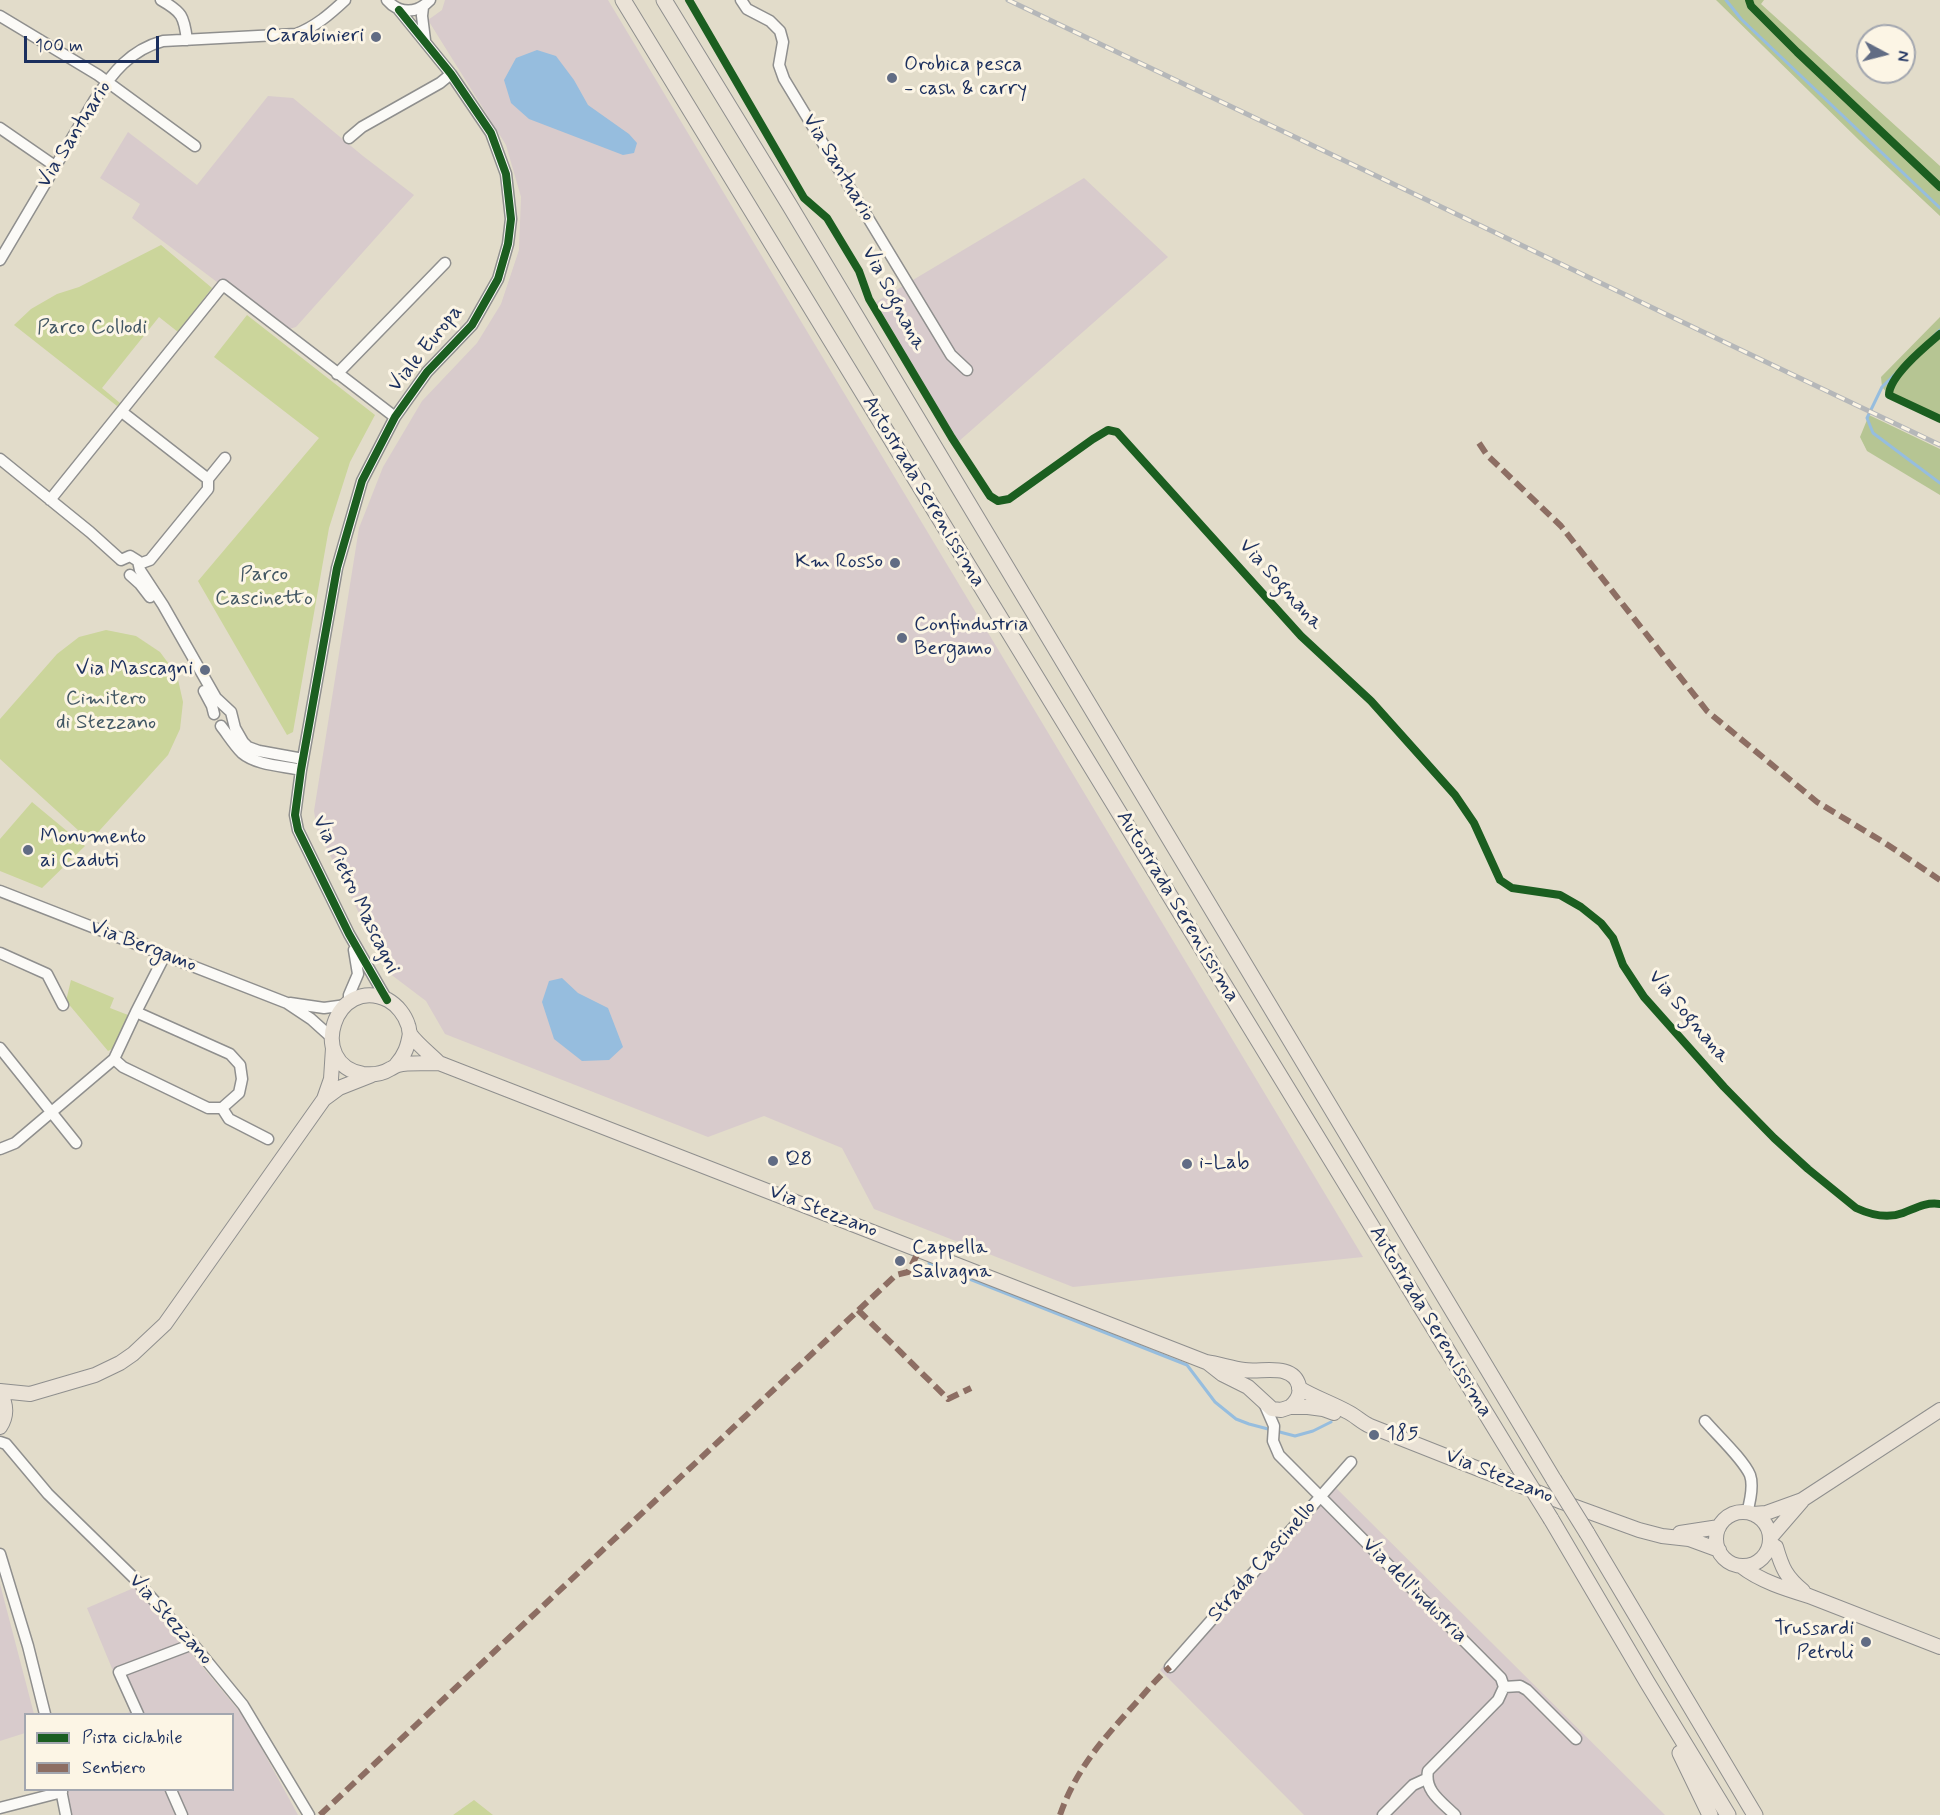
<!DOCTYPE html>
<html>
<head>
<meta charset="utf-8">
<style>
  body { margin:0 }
  #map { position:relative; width:1940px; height:1815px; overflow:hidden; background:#e2dcca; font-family:Mynerve,sans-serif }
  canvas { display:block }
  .legend { position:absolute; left:24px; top:1713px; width:210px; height:78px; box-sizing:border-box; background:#fcf5e5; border:2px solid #a2a6af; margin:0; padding:8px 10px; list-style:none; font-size:18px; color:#1b2f5e }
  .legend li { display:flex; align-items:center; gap:12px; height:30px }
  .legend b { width:30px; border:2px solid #a2a6af }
  .north { position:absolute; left:1856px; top:24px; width:60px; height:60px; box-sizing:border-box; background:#fcf5e5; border:2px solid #a2a6af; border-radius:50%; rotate:97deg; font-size:16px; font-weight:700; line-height:24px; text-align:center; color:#1b2f5e }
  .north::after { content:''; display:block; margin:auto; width:21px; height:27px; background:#616c84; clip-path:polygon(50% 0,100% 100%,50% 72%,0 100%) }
  .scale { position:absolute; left:24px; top:36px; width:135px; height:27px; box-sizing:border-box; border:3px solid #1b2f5e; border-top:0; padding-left:8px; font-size:18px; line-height:21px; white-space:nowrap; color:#1b2f5e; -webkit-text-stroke:4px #fcf5e5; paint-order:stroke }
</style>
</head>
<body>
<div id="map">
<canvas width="1940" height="1815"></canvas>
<ul class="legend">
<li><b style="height:8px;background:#1b5e20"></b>Pista ciclabile</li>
<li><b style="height:8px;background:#8d6e63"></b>Sentiero</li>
</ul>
<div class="north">N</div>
<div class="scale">100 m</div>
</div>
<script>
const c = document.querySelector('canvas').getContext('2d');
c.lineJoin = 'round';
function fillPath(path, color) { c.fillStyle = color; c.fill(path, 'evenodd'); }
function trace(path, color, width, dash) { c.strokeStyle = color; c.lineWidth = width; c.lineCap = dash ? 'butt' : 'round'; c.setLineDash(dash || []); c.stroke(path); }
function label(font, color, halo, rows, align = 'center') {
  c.font = font + ' Mynerve,sans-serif'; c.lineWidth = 6; c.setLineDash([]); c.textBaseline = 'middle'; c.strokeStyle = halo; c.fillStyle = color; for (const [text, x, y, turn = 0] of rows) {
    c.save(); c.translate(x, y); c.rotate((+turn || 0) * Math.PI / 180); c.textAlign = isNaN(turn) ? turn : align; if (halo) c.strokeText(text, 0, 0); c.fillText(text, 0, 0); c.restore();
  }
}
fillPath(new Path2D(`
  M445,0H608L1363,1257L1073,1287L874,1209L842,1148L764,1116L708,1137L445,1034L426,1001L389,973L317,829L314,811L359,528L383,467L422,401L477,343L501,304L519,250L521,197L506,145L428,20L442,10Z
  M268,96L293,98L363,156L414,195L296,327L282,331L132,218L140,204L100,178L128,132L197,185Z
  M1084,178L1168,257L958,442L876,302Z
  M1329,1481L1665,1815H1304L1160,1670Z
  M0,1584L34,1714H26L25,1733L0,1741Z
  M136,1587L245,1718L298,1815H69L64,1790H232V1714H125L130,1712L87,1608Z`), '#d8cbcc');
fillPath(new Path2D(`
  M161,245L212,288L178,332L159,317L102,388L120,403L117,406L14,325L31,309L57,294L79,287Z
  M247,315L375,415L350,462L329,528L293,732L287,735L198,581L319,438L214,357Z
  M106,630L136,636L160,652L177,675L183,702L180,729L168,755L90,841L0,759V719L57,654L79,637Z
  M32,802L85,846L42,888L0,871V839Z
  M71,980L114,998L110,1008L128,1015L114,1048L108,1051L66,1001Z
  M474,1800L493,1815H453Z`), '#cbd59b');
fillPath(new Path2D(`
  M1716,0H1764L1761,4L1940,166V216L1859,140Z
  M1940,317V420L1889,395L1882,387L1881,377Z
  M1869,415L1940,449V495L1867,451L1860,437Z`), '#b6c593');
fillPath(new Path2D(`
  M537,50L556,56L574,80L588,105L629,134L637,143L634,153L623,155L529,119L511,103L504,80L516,58Z
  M562,978L578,993L608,1008L623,1047L609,1060L582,1061L554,1039L542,1002L549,981Z`), '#96bdde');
trace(new Path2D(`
  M1726,0L1741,19L1940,208
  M1940,330L1882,387L1867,418L1873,433L1940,483
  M929,1263L1187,1365L1215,1402L1236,1419L1249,1424L1295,1436L1313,1431L1331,1422`), '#96bdde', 3);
const minor = new Path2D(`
  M161,0C182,12 184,16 187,40
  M387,0C399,14 417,14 430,0
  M741,0L747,9L770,21L780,31L783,42L779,65L784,79L951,355L967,370
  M423,7L422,16L425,40
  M0,16L98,75L195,146
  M0,128L55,166
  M349,138L362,127L440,83L451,74
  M0,260L94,101C112,73 130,50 163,41L296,34C315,27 330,14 345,0
  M337,374L445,263
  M122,412L208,479V489L150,560L139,564
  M0,459L90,532L121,560
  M208,479L225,458
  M50,500L223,285L395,417
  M121,560L130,556L138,561L140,570L163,605L216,698L231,712L235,728L243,742L248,747L259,751L303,759
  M130,575L140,584L150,597
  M204,691L212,706L214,714
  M221,726C228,735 234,745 242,753C256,765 283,766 301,770
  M0,891L287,1003L311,1019L331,1037
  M0,953L47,974L63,1005
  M387,1000L349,934L298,830L295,815L301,770L337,568L362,481L395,417L427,372L472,325L498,279L508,244L511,219L506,174L491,133L451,74L399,10
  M290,1003L324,1008L346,1005
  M349,1003V995L358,974L354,950
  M0,1048L76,1143
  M114,1059L123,1067L208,1108H222L239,1093L242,1079L240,1065L230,1054L136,1012
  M222,1108L229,1119L268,1139
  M0,1149L15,1143L114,1059L136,1012L165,955
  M1264,1403L1274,1426L1273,1441L1279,1455L1501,1678L1504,1687L1498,1700L1428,1771C1424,1791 1442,1802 1455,1815
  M1705,1421C1717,1435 1743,1459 1750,1475C1754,1486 1750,1502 1747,1513
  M0,1442L6,1444L48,1494L134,1578L193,1644L243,1705L309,1815
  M0,1554L28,1646L45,1714
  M1170,1667L1351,1462
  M1504,1687L1520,1686L1527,1690L1576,1739
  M138,1714L119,1672L193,1644
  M61,1790L66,1815
  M171,1790L182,1815
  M0,1808L62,1792
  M1383,1815L1413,1785L1426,1779`);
const major = new Path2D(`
  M439,1063C427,1064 409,1062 398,1065C394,1066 393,1068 390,1069C382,1074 372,1075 363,1074C306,1064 335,974 388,1000C397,1005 405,1015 408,1025C409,1026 409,1032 410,1034C416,1043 431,1055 439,1063L1206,1362C1219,1364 1231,1368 1244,1370C1261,1373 1293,1362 1299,1386C1301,1394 1297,1401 1290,1407
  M396,1065C405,1055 408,1046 410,1033
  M324,1099L339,1088L372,1075
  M1208,1363L1222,1374L1248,1387L1272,1409L1281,1410L1290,1407H1308L1323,1409L1334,1413
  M1299,1388C1314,1397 1331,1403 1346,1411C1355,1415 1361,1422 1370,1426L1562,1502L1639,1530L1662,1536L1689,1539L1719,1550
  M0,1391L30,1394L95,1375L120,1363L133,1354L165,1324L324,1099L331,1079L333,1048
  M0,1393C7,1405 7,1416 0,1427
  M1716 1539a27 27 0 1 1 54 0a27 27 0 1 1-54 0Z
  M1753,1514L1766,1513L1802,1500L1940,1410
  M1680,1533L1719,1527
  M1770,1538L1802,1501
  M1770,1544L1776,1547C1782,1568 1786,1577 1803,1591
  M1741,1566C1760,1581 1786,1589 1809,1596L1940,1647`);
const highway = new Path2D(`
  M623,0L1518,1466
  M664,0L790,206L1554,1480
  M1551,1519L1647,1682L1728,1815
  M1587,1533L1755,1815
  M1680,1753L1710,1815`);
trace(minor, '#8f8f8e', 13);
trace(major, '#8f8f8e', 16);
trace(highway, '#8f8f8e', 17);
trace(minor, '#fbfaf7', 10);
trace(major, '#eae2d6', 14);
trace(highway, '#eae2d6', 15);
const rail = new Path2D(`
  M1008,0L1940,445`);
trace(rail, '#b5b7b9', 5);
trace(rail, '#fcf5e5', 3, [9]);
const highwayBridge = new Path2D(`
  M1518,1466L1551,1519
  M1554,1480L1587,1533`);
trace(highwayBridge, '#8f8f8e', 17, []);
trace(highwayBridge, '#eae2d6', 15);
trace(new Path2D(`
  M1479,443L1487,455L1561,526L1707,711L1817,802L1885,843L1940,880
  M858,1310L948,1399L971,1388
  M320,1815L896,1275L908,1272L920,1249
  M1060,1815C1076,1769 1103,1739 1135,1704C1146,1692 1157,1678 1170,1667`), '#8d6e63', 6, [12, 6]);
trace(new Path2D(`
  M689,0L804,198L827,218L859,271L869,299L952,438L990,496L998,501L1009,499L1093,439L1108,430L1117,432L1301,636L1371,701L1455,795L1474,823L1500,880L1512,888L1560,895L1581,907L1601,923L1613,938L1623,965L1644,997L1724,1087L1774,1138L1808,1169L1856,1208C1871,1215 1887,1219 1903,1213C1916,1208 1925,1202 1940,1204
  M1749,0L1751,6L1797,52L1940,187
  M1940,334C1926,346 1889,376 1889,395L1940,419
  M387,1000L349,934L298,830L295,815L301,770L337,568L362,481L395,417L427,372L472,325L498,279L508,244L511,219L506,174L491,133L451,74L399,10`), '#1b5e20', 8);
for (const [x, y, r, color] of [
  [376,37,6,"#616c84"],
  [892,78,6,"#616c84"],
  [895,563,6,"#616c84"],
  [902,638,6,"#616c84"],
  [205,670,6,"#616c84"],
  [28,850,6,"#616c84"],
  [773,1161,6,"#616c84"],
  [1187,1164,6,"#616c84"],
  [900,1261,6,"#616c84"],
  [1374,1435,6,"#616c84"],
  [1866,1642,6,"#616c84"]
]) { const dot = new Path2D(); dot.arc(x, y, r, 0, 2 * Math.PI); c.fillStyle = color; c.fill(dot); trace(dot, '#fcf5e5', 2); }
label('21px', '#1b2f5e', '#fcf5e5', [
  ["Carabinieri",364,37,"right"],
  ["Orobica pesca",904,66],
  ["- cash & carry",904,90],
  ["Km Rosso",883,563,"right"],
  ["Confindustria",914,626],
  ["Bergamo",914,650],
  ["Via Mascagni",193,670,"right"],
  ["Monumento",40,838],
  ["ai Caduti",40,862],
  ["Q8",785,1161],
  ["i-Lab",1199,1164],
  ["Cappella",912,1249],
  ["Salvagna",912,1273],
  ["185",1386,1435],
  ["Trussardi",1854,1630,"right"],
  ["Petroli",1854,1654,"right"]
], 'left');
label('21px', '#1b2f5e', '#fcf5e5', [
  ["Via Santuario",75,135,-58],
  ["Via Santuario",838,168,59],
  ["Via Sognana",893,299,62],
  ["Viale Europa",426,349,-51],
  ["Autostrada Serenissima",923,492,59],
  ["Via Sognana",1280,585,48],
  ["Via Pietro Mascagni",355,895,64],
  ["Autostrada Serenissima",1177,907,59],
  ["Via Bergamo",143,947,21],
  ["Via Sognana",1688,1017,50],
  ["Via Stezzano",823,1212,21],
  ["Autostrada Serenissima",1430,1322,59],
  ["Via Stezzano",1499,1477,22],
  ["Strada Cascinello",1263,1562,-49],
  ["Via dell'industria",1414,1591,45],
  ["Via Stezzano",170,1620,48]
]);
label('21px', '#425764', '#fcf5e5', [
  ["Parco Collodi",92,329],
  ["Parco",264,576],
  ["Cascinetto",264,600],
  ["Cimitero",106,700],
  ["di Stezzano",106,724]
]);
</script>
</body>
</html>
